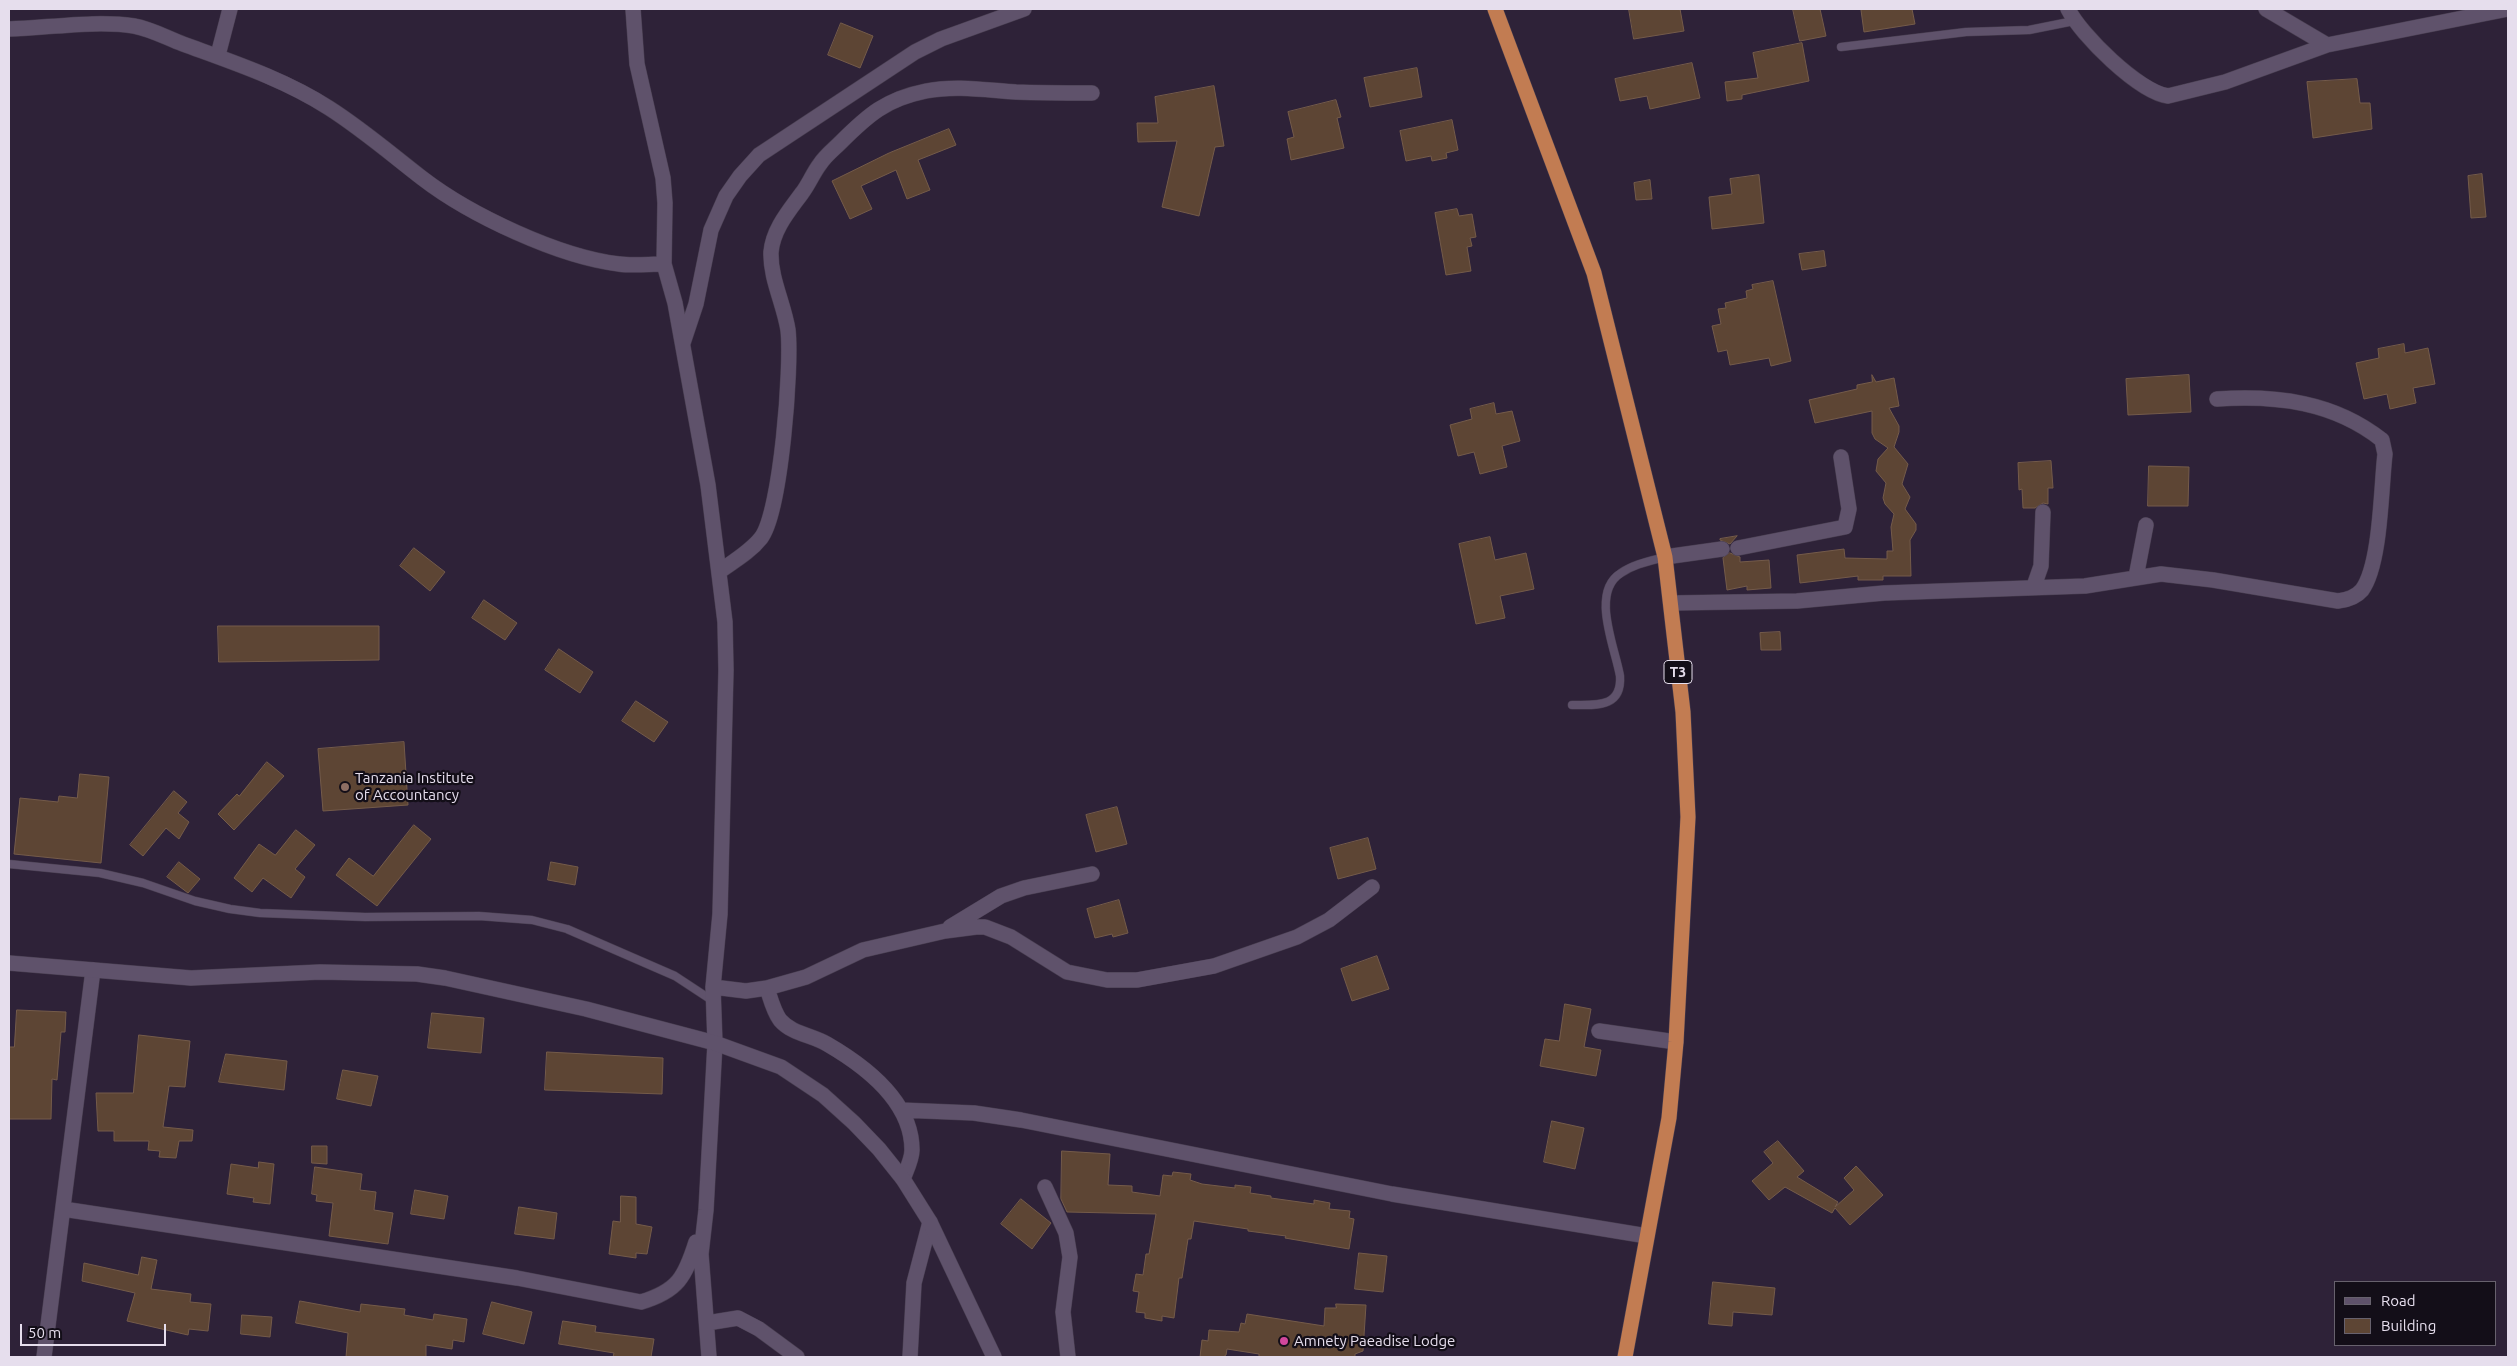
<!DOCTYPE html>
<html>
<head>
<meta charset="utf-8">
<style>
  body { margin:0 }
  #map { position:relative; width:2517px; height:1366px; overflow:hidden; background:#2e2238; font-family:Ubuntu,sans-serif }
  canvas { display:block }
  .frame { position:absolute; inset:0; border:10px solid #e6deed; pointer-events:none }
  .legend { position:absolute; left:2334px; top:1281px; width:162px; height:65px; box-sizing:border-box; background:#130e18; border:1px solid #67616d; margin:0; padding:6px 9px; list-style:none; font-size:15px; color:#e6deed }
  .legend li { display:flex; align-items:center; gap:10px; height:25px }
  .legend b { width:25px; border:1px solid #67616d }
  .scale { position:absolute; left:20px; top:1324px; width:146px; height:22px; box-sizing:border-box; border:2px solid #e6deed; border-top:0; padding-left:6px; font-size:15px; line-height:18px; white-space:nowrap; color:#e6deed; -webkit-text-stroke:4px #130e18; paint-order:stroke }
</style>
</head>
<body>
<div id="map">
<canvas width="2517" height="1366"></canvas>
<div class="frame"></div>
<ul class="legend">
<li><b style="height:6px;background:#5f526b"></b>Road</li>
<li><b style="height:14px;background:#5d4534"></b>Building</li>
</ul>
<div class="scale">50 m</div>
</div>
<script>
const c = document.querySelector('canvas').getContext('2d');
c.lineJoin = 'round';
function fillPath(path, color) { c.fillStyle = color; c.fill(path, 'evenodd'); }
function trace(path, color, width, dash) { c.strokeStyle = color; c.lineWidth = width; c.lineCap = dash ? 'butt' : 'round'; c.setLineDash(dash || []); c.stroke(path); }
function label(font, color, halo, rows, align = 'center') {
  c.font = font + ' Ubuntu,sans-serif'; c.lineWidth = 4.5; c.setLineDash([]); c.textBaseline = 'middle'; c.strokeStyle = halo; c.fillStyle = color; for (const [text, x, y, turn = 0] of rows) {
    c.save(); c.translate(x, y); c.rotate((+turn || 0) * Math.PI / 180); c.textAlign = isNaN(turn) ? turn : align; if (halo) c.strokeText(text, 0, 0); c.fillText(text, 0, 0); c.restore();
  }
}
const building = new Path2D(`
  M1629,9H1680L1684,31L1634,39Z
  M1793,9H1820L1826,36L1800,41Z
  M1870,9H1912L1915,24L1864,32L1861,10Z
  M841,23L873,36L860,68L828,55Z
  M1802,43L1809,81L1742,95V99L1727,101L1725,82L1758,78L1753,53Z
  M1692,63L1700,98L1650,109L1647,96L1620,101L1615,79Z
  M1417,68L1422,97L1370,107L1364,78Z
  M2357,79L2360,103H2370L2372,129L2313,138L2307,82Z
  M1214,86L1224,146L1215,147L1199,216L1162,207L1177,141L1138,142L1137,123H1158L1155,97Z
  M1336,100L1341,117L1337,118L1344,148L1291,160L1287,139L1294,137L1288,112Z
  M1452,120L1458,150L1446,153L1447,158L1432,161L1431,156L1406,161L1400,131Z
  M949,129L956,145L918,160L930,190L907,199L896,170L861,186L872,209L850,219L832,181L889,153Z
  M2482,174L2486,217L2471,218L2468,176Z
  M1759,175L1764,223L1712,229L1709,197L1732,194L1730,179Z
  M1650,180L1652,199L1636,200L1634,183Z
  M1457,209L1459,216L1472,214L1476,237L1470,238L1472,246L1467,247L1471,271L1446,275L1435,213Z
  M1824,251L1826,266L1802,270L1799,254Z
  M1773,281L1791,361L1771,366L1769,358L1730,365L1727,350L1718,352L1712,326L1721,324L1718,309L1726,308L1725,303L1747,298L1746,291L1753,289L1752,285Z
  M2404,344L2405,353L2428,348L2435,384L2413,388L2416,403L2390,409L2387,394L2364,399L2356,363L2379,358L2378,349Z
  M1872,375L1876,382L1894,378L1899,406L1889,408L1899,426V432L1894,447L1908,464L1902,484L1910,497L1905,509L1916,524V530L1910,540L1911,576H1883V580H1858V576L1800,583L1797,555L1844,549L1845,558L1887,559V551H1893L1891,527L1894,514L1885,504L1883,498L1886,483L1876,471L1878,459L1888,448L1875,439L1872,433V411L1815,423L1809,400L1857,389V385L1872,382Z
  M2189,375L2191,412L2128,415L2126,379Z
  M1494,403L1496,414L1512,411L1520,441L1502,446L1507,467L1480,474L1474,452L1458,456L1450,425L1472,419L1470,409Z
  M2051,461L2053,488H2048V504L2043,503L2035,508H2023L2022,489L2019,490L2018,463Z
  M2149,466L2189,467L2188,506H2148Z
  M1737,536L1730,544L1720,540V539Z
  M1490,537L1495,560L1526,553L1534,589L1500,596L1505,618L1476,624L1459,544Z
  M414,548L445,572L430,591L400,566Z
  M1730,553L1740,557V562L1769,560L1771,588L1747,590V586L1727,590L1723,558Z
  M484,600L517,623L505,640L472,618Z
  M218,626H379V660L219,662Z
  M1780,632L1781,650H1761L1760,633Z
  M559,649L593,672L580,693L545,670Z
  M636,701L668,722L654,742L622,721Z
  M404,742L408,805L323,811L318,749Z
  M267,762L284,776L234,830L218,814L237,794L239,796Z
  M80,774L109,777L101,863L14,854L20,798L58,802L59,796L77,798Z
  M174,791L187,802L178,813L189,822L179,839L166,828L143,856L130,845Z
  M1117,807L1127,844L1096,852L1086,815Z
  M414,825L431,839L377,906L336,875L349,858L373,876Z
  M296,830L315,845L295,869L305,877L291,898L263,878L252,892L234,878L259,844L275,855Z
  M1368,838L1376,869L1338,879L1330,848Z
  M179,862L200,879L188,893L167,877Z
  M551,862L578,867L575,885L548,880Z
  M1119,900L1128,933L1113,937L1112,934L1095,938L1087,909Z
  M1377,956L1389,989L1352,1001L1341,969Z
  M1565,1004L1591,1009L1584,1047L1601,1050L1596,1076L1540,1066L1545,1039L1559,1041Z
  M17,1010L66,1012L65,1032H61L57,1080L52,1079L51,1119H9V1047H14Z
  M432,1013L484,1018L481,1053L428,1048Z
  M139,1035L190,1041L185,1087L169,1086L163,1127L193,1130L192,1141H179L176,1158L159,1157L160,1151L148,1150L149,1141H114V1131H98L96,1093H133Z
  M547,1052L663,1058L662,1094L545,1090Z
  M226,1054L287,1061L284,1090L219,1082Z
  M343,1070L378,1076L371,1106L337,1099Z
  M1552,1121L1584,1128L1575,1169L1544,1162Z
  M1778,1141L1804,1171L1797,1177L1838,1202L1835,1207L1854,1190L1844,1178L1856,1166L1883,1195L1850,1225L1835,1208L1832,1213L1785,1187L1769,1200L1752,1181L1773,1163L1764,1152Z
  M312,1146H327V1164L312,1163Z
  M1062,1151L1110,1154L1108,1185L1132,1186V1192L1160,1196L1163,1175L1172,1176L1173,1172L1191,1174L1190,1180L1202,1184L1235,1188V1185L1251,1187L1250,1193L1271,1196V1198L1314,1204V1200L1330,1203L1329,1209L1350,1211L1349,1218L1354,1219L1349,1249L1285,1238L1286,1236L1248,1231V1229L1194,1221L1191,1239H1188L1182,1278H1179L1174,1318L1162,1316V1321L1145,1318V1313L1136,1312L1139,1292L1133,1291L1136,1274L1143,1275L1146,1254H1149L1156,1214L1067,1212L1061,1199Z
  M259,1162L274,1164L270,1204L253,1202L254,1198L227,1194L231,1164L258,1168Z
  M315,1167L362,1174L360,1190L376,1192L374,1210L393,1213L388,1244L329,1236L333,1203L316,1201L317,1195L312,1194Z
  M415,1190L448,1196L444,1219L411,1214Z
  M621,1196L636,1197V1224L652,1227L647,1254L636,1253V1258L609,1254L613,1221L620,1222Z
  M1021,1199L1051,1223L1032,1249L1001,1224Z
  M519,1207L557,1213L554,1239L515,1234Z
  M1359,1253L1387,1256L1383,1292L1355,1289Z
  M142,1257L157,1260L151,1289L191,1294L190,1302L211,1304L208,1331L189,1329L188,1335L127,1321L135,1293L82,1281L84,1263L138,1275Z
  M1713,1282L1775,1288L1772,1315L1733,1312L1732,1326L1709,1324Z
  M300,1301L360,1312L361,1304L405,1309L404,1315L433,1320L434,1314L467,1319L464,1342L453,1340L452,1349L426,1345V1357H346L348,1333L296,1323Z
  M492,1302L532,1312L524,1344L483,1334Z
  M1336,1304L1366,1305L1363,1351L1355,1354V1357H1259V1354L1227,1349L1226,1355L1223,1357H1200L1202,1340L1208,1341L1209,1330L1239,1332L1241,1323L1245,1324L1247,1314L1324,1326L1325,1308H1336Z
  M242,1315L272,1317L270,1337L241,1334Z
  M563,1321L596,1326L595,1332L654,1339L651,1357H613L614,1353L559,1344Z`);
fillPath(building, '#5d4534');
trace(building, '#745b4a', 1);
const service = new Path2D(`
  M1841,47L1966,32L2029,30L2074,21
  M1572,705C1596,705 1622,708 1620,676C1615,647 1590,592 1621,573C1634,564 1650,561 1665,557
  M9,864L100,873L143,883L195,901L230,909L260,913L365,917L479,916L532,920L567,929L675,976L713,1001`);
const minor = new Path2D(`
  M633,9L637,64L663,178L665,203L664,264L675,303L708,485L725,622L726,670L720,914L713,987L715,1043L706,1210L701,1254L709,1357
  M2068,9C2081,35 2139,92 2168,96L2225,82L2327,45
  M2266,9L2327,45L2508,9
  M9,29C47,28 96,20 134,26C151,29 167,38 183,44C232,62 284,79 329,108C362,129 391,154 422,178C470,215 559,257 619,264C633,266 649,264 664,264
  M218,55L230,9
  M683,343L696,304L711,230L726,196L740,176L759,155L915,52L941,39L1024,9
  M1738,548L1845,527L1849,509L1841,457
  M1665,557L1722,549
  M720,571C734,561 750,552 761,538C781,512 792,366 788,330C784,304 770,278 771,252C773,229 789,211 802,193C809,184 813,173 820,164C825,156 834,149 841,142C868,115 886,99 926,91C955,85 986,90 1016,92C1041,93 1067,93 1092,93
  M2136,577L2146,525
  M2034,586L2041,566L2043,512
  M1671,603L1797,601L1884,593L2085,586L2161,574L2213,580L2338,601C2347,600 2356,597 2362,590C2381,564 2381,487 2385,454L2382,440C2334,402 2277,395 2217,399
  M950,927L1001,896L1024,888L1092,874
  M713,987L746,991L767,988L806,977L863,950L945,931L976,927H985L1011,937L1067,972L1107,980H1137L1214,966L1297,937L1329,920L1372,887
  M767,988C771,1000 773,1010 780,1020C792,1034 812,1035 827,1044C865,1066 912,1101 912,1150C912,1159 907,1169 903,1179
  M1599,1031L1676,1042
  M901,1110L974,1113L1021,1120L1392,1194L1647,1236
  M1045,1187L1066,1233L1070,1257L1063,1312L1068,1357
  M63,1209L517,1278L641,1302C678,1291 685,1277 696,1242
  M707,1323L738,1318L759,1329L797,1357
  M44,1357L93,970
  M910,1357L914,1283L930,1222`);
const secondary = new Path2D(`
  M9,963L191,978L320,972L417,974L445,978L586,1009L715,1043L781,1067L823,1095L854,1123L879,1149L903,1179L930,1222L994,1357`);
const trunk = new Path2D(`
  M1495,9L1594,273L1665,557L1683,712L1688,817L1676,1042L1669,1118L1625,1357`);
trace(service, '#483e50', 9);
trace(minor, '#483e50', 16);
trace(secondary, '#483e50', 16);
trace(trunk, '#483e50', 16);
trace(service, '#5f526b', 8);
trace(minor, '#5f526b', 15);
trace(secondary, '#5f526b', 15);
trace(trunk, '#c27c52', 15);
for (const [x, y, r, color] of [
  [345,787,5,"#8d6e63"],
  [1284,1341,5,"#d1479c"]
]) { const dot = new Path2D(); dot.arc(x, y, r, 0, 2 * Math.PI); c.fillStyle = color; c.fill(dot); trace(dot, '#130e18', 2); }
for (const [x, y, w] of [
  [1678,672,28]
]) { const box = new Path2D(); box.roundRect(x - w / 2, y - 11.5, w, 23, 4); c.fillStyle = '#130e18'; c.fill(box); trace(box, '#e6deed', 1); }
label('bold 14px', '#e6deed', null, [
  ["T3",1678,672]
]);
label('15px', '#e6deed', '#130e18', [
  ["Tanzania Institute",355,778],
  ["of Accountancy",355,795],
  ["Amnety Paeadise Lodge",1294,1341]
], 'left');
</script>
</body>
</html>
